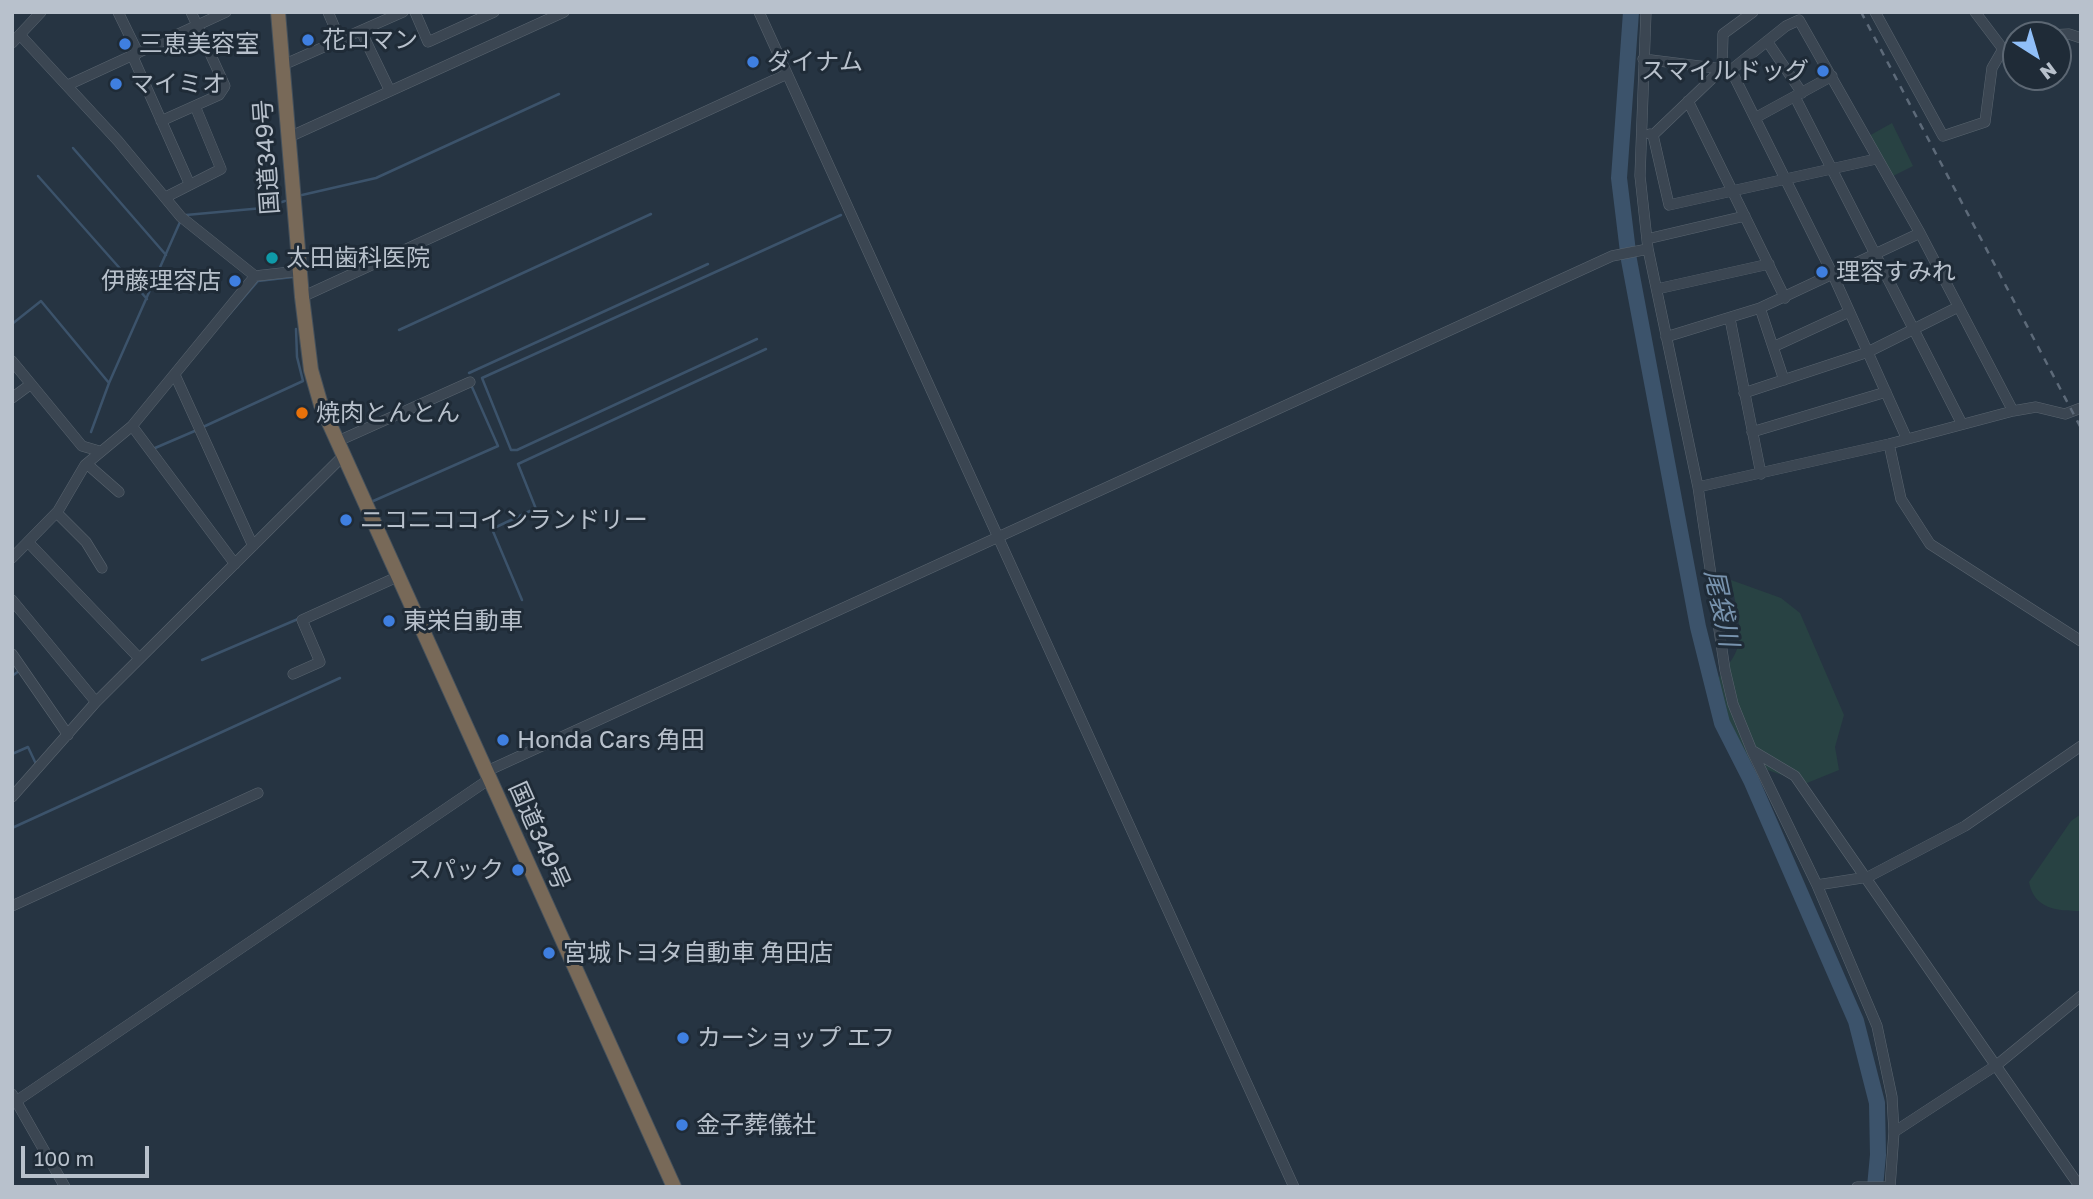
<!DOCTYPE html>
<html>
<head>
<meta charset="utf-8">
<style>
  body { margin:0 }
  #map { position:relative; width:2093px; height:1199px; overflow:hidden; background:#263442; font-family:"Golos Text",sans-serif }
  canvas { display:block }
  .frame { position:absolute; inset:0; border:14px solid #b8c1cc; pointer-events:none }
  .north { position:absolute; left:2002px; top:21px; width:70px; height:70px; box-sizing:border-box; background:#1f2b37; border:2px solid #5c6773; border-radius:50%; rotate:143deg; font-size:19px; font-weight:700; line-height:28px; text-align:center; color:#b8c1cc }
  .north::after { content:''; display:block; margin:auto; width:24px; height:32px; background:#90bff8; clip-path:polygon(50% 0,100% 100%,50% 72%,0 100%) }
  .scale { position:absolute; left:21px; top:1146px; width:128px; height:32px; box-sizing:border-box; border:4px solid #b8c1cc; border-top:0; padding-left:9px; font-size:21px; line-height:24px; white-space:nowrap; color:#b8c1cc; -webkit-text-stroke:5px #1f2b37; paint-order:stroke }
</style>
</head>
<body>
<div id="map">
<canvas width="2093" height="1199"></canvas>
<div class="frame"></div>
<div class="north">N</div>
<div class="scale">100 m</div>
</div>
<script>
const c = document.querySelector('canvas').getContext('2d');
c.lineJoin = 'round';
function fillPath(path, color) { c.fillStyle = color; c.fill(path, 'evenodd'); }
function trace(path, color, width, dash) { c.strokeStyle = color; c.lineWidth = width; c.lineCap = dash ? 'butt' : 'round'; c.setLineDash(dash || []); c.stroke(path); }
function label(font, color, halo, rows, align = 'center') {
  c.font = font + ' "Golos Text","Noto Sans JP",sans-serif'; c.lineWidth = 6; c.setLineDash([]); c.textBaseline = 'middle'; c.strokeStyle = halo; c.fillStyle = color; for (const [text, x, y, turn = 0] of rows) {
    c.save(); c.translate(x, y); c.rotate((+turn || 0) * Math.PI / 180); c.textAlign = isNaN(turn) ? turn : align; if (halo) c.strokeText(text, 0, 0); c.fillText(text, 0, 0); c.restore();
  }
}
fillPath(new Path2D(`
  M1892,123L1913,166L1889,178L1867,137Z
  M1731,580L1781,598L1800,613L1844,715L1835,747L1839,770L1807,783C1789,776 1767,772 1751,762C1729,749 1703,712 1714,686C1721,670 1738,659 1739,639C1741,621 1734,599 1731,580Z
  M2081,814V911C2057,911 2034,909 2029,882L2071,821Z`), '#284243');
trace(new Path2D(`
  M73,148L166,255
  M38,176L147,299
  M302,195L376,178L559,94
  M186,215L263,208L285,201
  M226,318L258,281L293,277
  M12,324L41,301L109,383
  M399,330L651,214
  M757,339L517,450H511L482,378L841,215
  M469,373L708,264
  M203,427L303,381L297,357L296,329
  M91,432L109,383L180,222
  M155,448L197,430
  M371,502L498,446L472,387
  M536,509L518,464L766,349
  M522,600L492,529L530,511
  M202,660L298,619
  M12,676L19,671
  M12,754L28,747L36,764
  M12,828L340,678`), '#3c536b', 2.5);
trace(new Path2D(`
  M1631,12L1619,178L1629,260L1698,627L1722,723L1751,780L1856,1021L1877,1103L1878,1155L1875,1187`), '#3c536b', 16);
const minor = new Path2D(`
  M118,12L138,53
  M328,12L340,40
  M415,12L428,42L494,12
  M759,12L1294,1187
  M1646,12L1640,176L1648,249L1698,487L1725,670L1733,704L1752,751L1817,885L1877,1026L1892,1097L1894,1132L1890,1187
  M1875,12L1943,136L1985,122L1992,68L2003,49L2016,44
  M1975,12L2003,49
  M361,31L390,91
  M2048,35L2069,34L2081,38
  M21,36L118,141L181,217L255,276
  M1767,41L1802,93
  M12,43L41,12
  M132,55L190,185
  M1643,59L1731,70L1786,26L1799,20L1920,233L2013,411
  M283,65L403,12
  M1731,70L1833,275L1906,437
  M68,85L226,12
  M1795,97L1962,424
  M1688,101L1785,298
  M1755,118L1832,76
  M161,121L219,95L225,86L191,12
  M1650,134L1653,135L1722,69L1723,34L1753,12
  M1653,135L1669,205L1876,159
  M287,138L564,12
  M166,197L221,169L195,106
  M1647,239L1745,216
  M1657,289L1769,264
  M302,297L787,74
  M1760,308L1784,380
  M1730,319L1761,474
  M1666,337L1760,308L1920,233
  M1773,347L1849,312
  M12,361L82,446L99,451
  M175,375L253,546
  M1744,393L1868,352L1958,307
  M12,398L31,384
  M132,426L235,564
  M1752,432L1886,392
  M336,442L470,382
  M1889,444L1901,499L1930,544L2081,641
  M87,464L119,492
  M1698,487L1889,444L2013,411L2036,407L2065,414L2081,408
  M57,513L86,542L102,568
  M28,542L139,658
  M12,558L58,511L85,465L132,426L255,276L299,271
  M12,600L96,702
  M12,654L68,735
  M293,674L320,662L302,620L397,577
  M1753,751L1795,776L2080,1187
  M485,772L1612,256L1648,249
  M12,797L96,702L342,457
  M1817,885L1868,877L1965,826L2081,746
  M12,906L258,793
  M12,1094L65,1187
  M12,1104L488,780
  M1894,1132L1998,1064L2081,996
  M1857,1187H1885`);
const highway = new Path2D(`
  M278,12L302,297L311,370L321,405L674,1187`);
trace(minor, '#59646f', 11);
trace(highway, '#45515c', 16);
trace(minor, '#3b4652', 10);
trace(highway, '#786958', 14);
trace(new Path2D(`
  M1861,12L2081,428`), '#5d6a79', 2.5, [7, 7]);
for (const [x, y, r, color] of [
  [308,40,7,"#3f7fe0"],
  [125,44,7,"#3f7fe0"],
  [753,62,7,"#3f7fe0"],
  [1823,71,7,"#3f7fe0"],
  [116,84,7,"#3f7fe0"],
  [272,258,7,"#0f9aa8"],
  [1822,272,7,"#3f7fe0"],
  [235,281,7,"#3f7fe0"],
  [302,413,7,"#e8710a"],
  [346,520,7,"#3f7fe0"],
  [389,621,7,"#3f7fe0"],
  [503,740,7,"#3f7fe0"],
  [518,870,7,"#3f7fe0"],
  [549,953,7,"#3f7fe0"],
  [683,1038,7,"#3f7fe0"],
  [682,1125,7,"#3f7fe0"]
]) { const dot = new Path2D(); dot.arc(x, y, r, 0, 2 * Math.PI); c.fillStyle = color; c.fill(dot); trace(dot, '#1f2b37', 2.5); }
label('24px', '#b8c1cc', '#1f2b37', [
  ["花ロマン",322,40],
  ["三恵美容室",139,44],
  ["ダイナム",767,62],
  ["スマイルドッグ",1809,71,"right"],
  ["マイミオ",130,84],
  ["太田歯科医院",286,258],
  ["理容すみれ",1836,272],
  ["伊藤理容店",221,281,"right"],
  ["焼肉とんとん",316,413],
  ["ニコニココインランドリー",360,520],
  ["東栄自動車",403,621],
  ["Honda Cars 角田",517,740],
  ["スパック",504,870,"right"],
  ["宮城トヨタ自動車 角田店",563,953],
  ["カーショップ エフ",697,1038],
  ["金子葬儀社",696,1125]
], 'left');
label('24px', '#b8c1cc', '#1f2b37', [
  ["国道349号",267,157,-94],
  ["国道349号",539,836,66]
]);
label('italic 26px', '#7893ae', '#1f2b37', [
  ["尾袋川",1721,608,78]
]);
</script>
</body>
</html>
